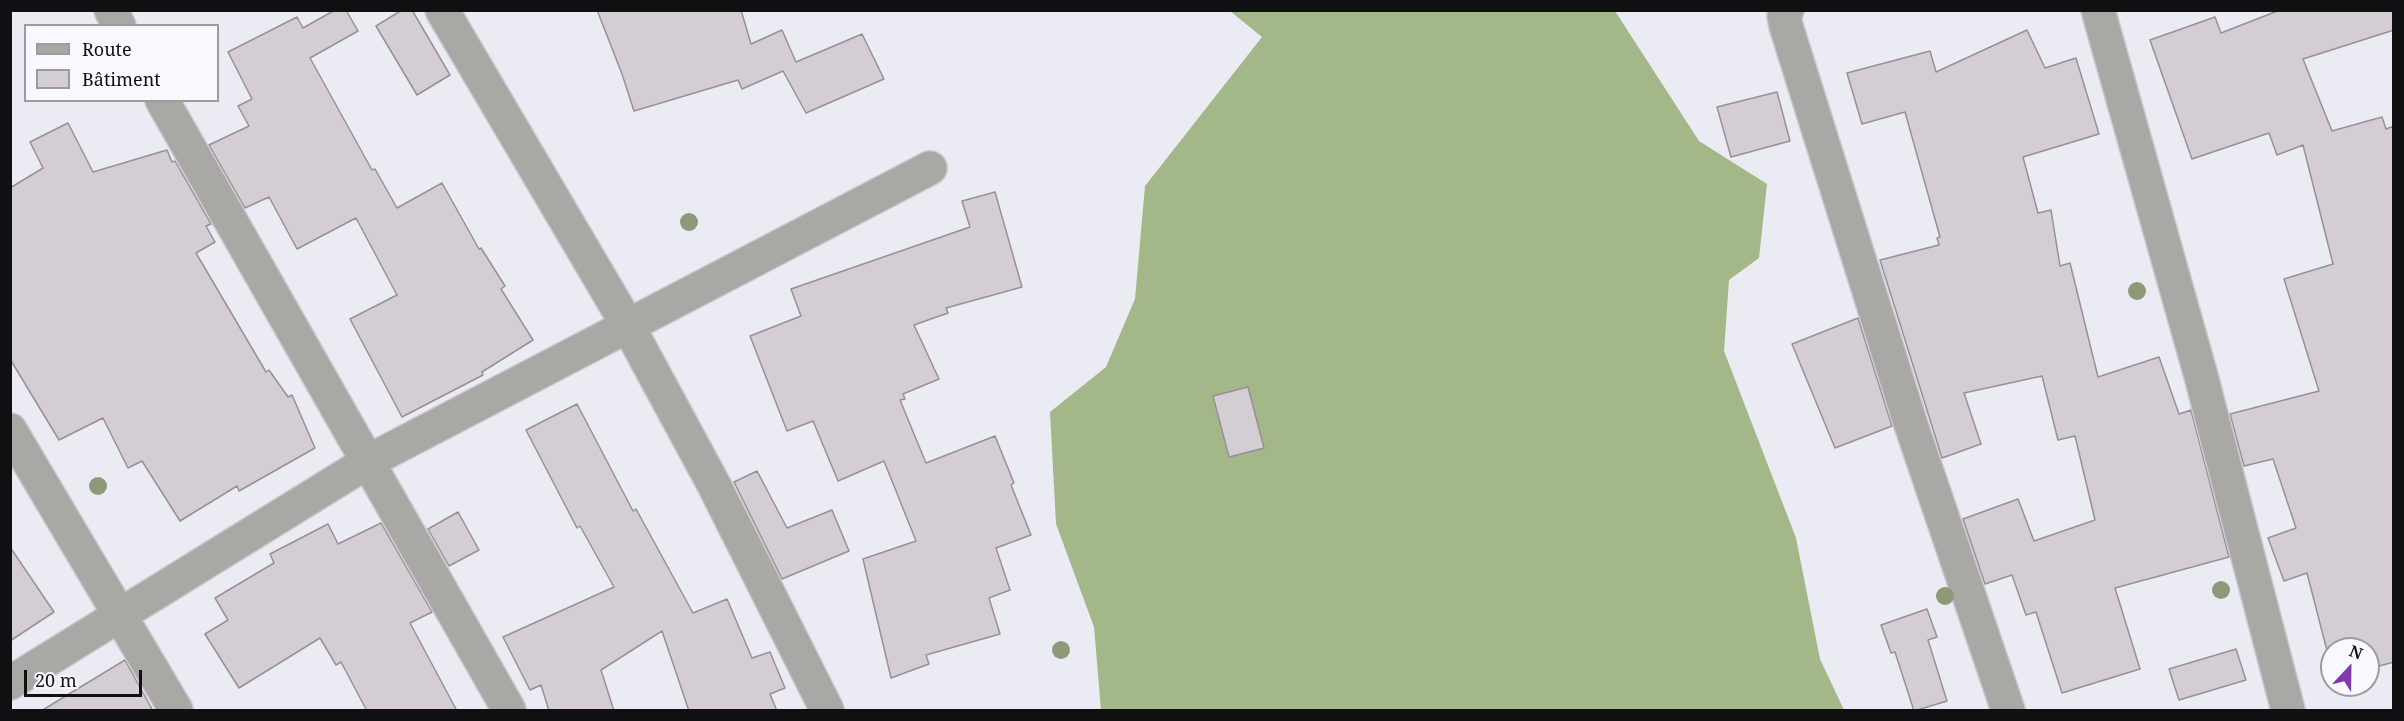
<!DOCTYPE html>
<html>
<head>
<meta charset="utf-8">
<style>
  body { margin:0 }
  #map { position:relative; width:2404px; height:721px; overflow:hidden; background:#ebebf3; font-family:"Noto Serif",serif }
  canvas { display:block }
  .frame { position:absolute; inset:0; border:12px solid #101012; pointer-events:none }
  .legend { position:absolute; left:24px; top:24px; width:195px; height:78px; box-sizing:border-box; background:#f9f8ff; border:2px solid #9c9ba0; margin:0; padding:8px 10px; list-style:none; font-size:18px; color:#101012 }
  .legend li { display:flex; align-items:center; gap:12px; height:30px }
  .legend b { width:30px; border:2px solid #9c9ba0 }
  .north { position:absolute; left:2320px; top:637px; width:60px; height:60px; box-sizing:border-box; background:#f9f8ff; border:2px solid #9c9ba0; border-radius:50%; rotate:22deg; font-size:16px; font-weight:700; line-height:24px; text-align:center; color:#101012 }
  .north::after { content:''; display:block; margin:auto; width:21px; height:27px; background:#8239ac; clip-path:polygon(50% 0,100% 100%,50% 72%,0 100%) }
  .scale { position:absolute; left:24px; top:670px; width:118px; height:27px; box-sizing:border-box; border:3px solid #101012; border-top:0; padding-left:8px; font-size:18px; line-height:21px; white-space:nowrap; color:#101012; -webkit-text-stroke:4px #f9f8ff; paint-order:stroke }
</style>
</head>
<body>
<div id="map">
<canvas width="2404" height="721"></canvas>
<div class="frame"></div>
<ul class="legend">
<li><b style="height:8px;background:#a9a8a5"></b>Route</li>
<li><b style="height:16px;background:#d4cdd3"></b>Bâtiment</li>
</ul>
<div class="north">N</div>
<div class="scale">20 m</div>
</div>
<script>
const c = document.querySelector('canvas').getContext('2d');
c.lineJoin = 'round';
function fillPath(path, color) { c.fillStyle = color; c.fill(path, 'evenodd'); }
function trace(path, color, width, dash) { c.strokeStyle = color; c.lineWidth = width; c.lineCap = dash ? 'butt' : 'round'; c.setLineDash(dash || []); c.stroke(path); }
fillPath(new Path2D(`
  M1230,11H1615L1699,141L1767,184L1759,258L1729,280L1724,351L1796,538L1820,659L1844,710H1101L1094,627L1056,524L1050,412L1106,367L1135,299L1145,186L1262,37Z`), '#a3b788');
const building = new Path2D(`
  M335,10H346L358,31L310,58L372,170L375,169L397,208L442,183L479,249L481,248L505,286L501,289L533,340L482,372L483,375L402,417L350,319L397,295L356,218L297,249L269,197L245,208L209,145L249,126L238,106L252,99L228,52L297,17L303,28Z
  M402,10H412L450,75L417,95L376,26Z
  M597,10H741L751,44L782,30L796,62L862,34L884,79L806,113L783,71L742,89L738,80L634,111L622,74Z
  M2280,10H2394V30L2303,59L2332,131L2382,117L2386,129L2394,126V662L2368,669V649H2332V670L2307,573L2284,581L2268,538L2296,528L2273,459L2244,466L2230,414L2319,391L2284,279L2333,264L2303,145L2277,155L2269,133L2192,159L2150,40L2215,17L2221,33Z
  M2027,30L2045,68L2076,58L2099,134L2023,157L2038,213L2051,210L2060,266L2070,263L2098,377L2159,357L2179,414L2191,410L2229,557L2115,588L2140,669L2062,693L2036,612L2026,615L2012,575L1985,584L1963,519L2018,499L2034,541L2095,520L2075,436L2058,440L2042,376L1964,393L1981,444L1942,458L1880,260L1939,245L1937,238L1940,237L1905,112L1862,124L1847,73L1930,51L1936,72Z
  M1777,92L1790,141L1731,157L1717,107Z
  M68,123L93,172L167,150L172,162L175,161L211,224L206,226L215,242L196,253L266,372L269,370L288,397L292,395L315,448L239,491L237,486L180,521L142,461L128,468L103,418L59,440L10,359V188L43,168L30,142Z
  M995,192L1022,287L946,308L948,313L914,325L939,379L903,394L905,399L900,400L926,463L995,436L1014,483L1011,485L1031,535L996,548L1010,590L989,598L1000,634L926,655L929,664L891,678L863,559L916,541L884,461L838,481L813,421L787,431L750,336L801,316L791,289L970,227L962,201Z
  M1858,318L1892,426L1835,448L1792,344Z
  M1248,387L1264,448L1229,457L1213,396Z
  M577,404L633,511L636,509L693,613L727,599L752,658L770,652L785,688L770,694L777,711H689L662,631L601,670L614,711H549L541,685L530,690L503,637L614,587L580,526L577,528L526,430Z
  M757,471L787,528L832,510L849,551L782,579L734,482Z
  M458,512L479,550L449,566L428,529Z
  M381,523L432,612L410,623L457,711H367L341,662L336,665L320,638L239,688L205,634L228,620L215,598L274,563L270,554L328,524L338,544Z
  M10,547L54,612L10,641Z
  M1927,609L1937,637L1928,640L1947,701L1914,711L1895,652L1891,653L1881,625Z
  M2236,649L2246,680L2179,700L2169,669Z
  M125,660L153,711H41Z`);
fillPath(building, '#d4cdd3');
trace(building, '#979197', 1.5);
const minor = new Path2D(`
  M111,10L119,26
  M442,10L627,324L714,485L827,710
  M1787,10L1784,16L1786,26L1911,425L2008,710
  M2098,10L2201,376L2288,710
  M162,100L509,710
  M10,430L176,710
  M10,683L369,461L930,168`);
trace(minor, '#c8c8cf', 36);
trace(minor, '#a9a8a5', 33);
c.fillStyle = '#8e9a77';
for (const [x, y] of [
  [689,222],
  [2137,291],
  [98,486],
  [2221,590],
  [1945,596],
  [1061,650]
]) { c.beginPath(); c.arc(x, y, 9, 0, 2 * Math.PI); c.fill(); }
</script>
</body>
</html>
